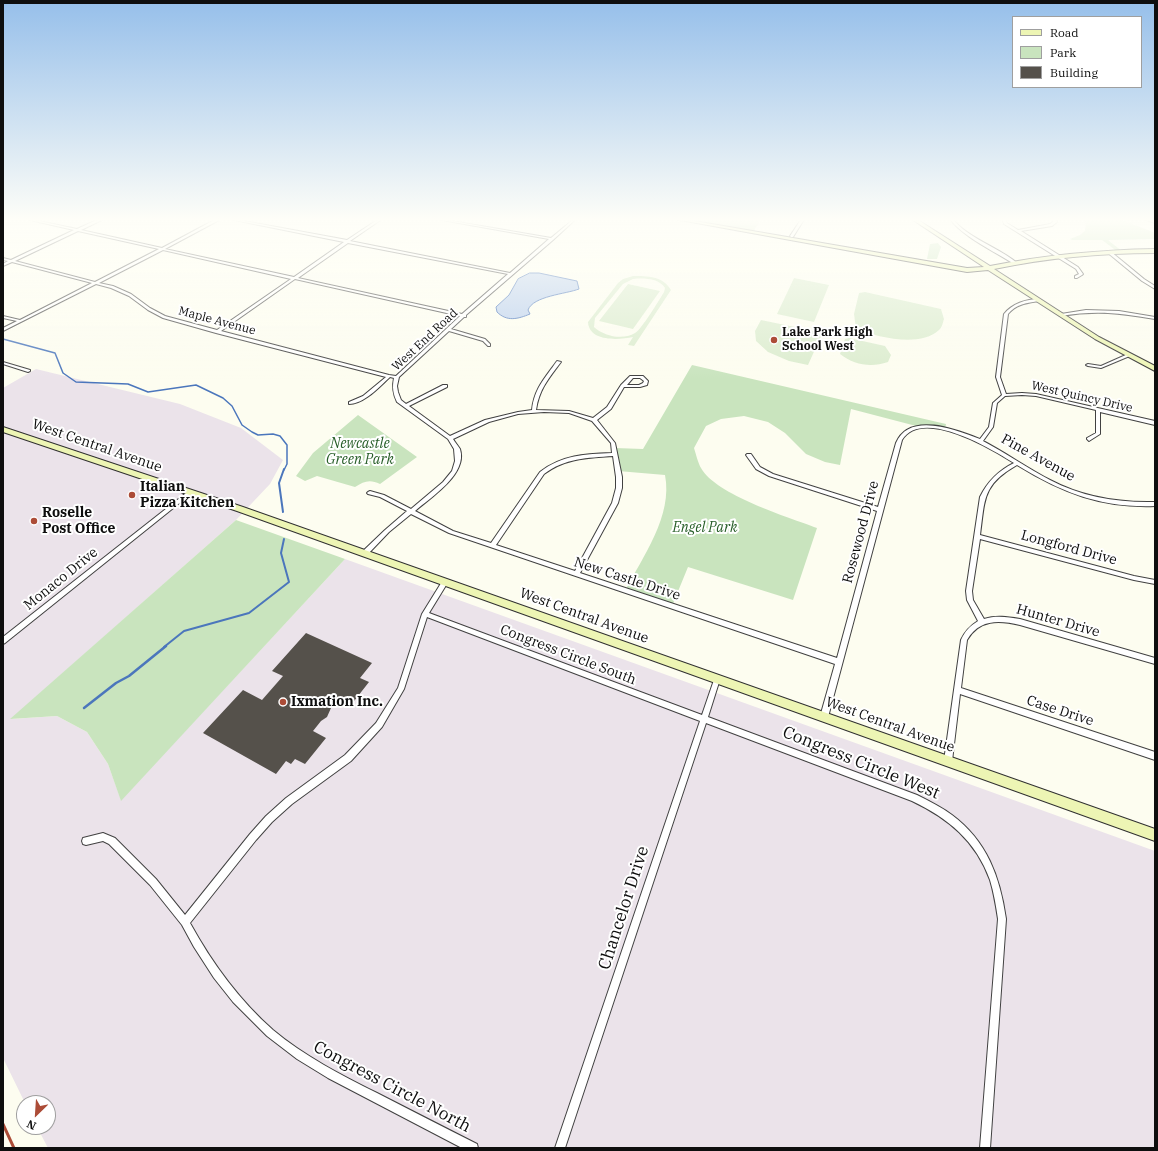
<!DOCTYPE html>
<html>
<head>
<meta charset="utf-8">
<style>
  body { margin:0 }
  #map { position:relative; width:1158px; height:1151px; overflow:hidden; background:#fdfdf0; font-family:"IBM Plex Serif",serif }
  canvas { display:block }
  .frame { position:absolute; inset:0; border:4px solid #0e0e0e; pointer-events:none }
  .legend { position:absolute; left:1012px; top:16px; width:130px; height:72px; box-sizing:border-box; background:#fff; border:1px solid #9f9f9f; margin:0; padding:5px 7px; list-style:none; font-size:12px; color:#0e0e0e }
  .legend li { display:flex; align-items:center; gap:8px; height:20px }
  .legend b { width:20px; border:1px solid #9f9f9f }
  .north { position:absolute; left:16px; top:1095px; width:40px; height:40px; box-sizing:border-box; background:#fff; border:1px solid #9f9f9f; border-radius:50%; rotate:205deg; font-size:11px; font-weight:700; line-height:16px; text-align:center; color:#0e0e0e }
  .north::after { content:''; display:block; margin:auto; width:14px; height:18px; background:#ac4c37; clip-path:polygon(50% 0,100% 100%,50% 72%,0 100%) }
</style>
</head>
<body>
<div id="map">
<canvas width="1158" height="1151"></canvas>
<div class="frame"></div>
<ul class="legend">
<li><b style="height:5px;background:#edf5b4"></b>Road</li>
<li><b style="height:11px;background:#c9e4be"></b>Park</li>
<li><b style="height:11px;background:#55514b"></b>Building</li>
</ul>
<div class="north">N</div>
</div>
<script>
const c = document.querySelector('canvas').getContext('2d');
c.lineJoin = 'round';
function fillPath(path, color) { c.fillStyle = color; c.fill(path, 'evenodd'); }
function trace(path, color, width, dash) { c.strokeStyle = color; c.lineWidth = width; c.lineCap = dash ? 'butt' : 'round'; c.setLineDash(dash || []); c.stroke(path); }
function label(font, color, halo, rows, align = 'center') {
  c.font = font + ' "IBM Plex Serif",serif'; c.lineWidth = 4; c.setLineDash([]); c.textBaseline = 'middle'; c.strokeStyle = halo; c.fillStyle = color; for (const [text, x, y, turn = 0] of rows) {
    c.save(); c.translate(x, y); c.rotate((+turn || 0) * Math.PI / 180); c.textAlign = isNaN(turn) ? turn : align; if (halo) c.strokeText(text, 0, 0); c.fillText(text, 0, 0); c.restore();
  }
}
fillPath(new Path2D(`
  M36,369L180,404L241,428L283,460L270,484L236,520L11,719L57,716L87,732L108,764L121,800L345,559L1155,851V1148H48L37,1127H48V1103H25L3,1058V388Z`), '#ebe3ea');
fillPath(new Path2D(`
  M671,218H762L753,232Z
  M1083,218H1117L1155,233V239L1108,240L1123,252H1118L1102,240H1072L1070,239L1080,235L1085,231L1086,224Z
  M938,243L941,247L937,259H927L930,244Z
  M692,365L946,424L945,429L920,427L851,409L840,465L825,462L806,454L785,433L768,422L744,416L721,419L706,426L694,448C696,454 698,463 701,468C716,495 788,517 817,528L793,600L688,567L672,606L625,591C643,556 673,516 665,475L618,471L615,448L643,449Z
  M358,415L417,457L380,484C370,479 364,481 355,487L317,476L305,481L296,476L313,453Z
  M236,520L345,559L121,801L108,764L87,732L57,716L10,719Z`), '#c9e4be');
fillPath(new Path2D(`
  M633,276C648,276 663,276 671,290L634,346L628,345L633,337C619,340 589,342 588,322L618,283L623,279ZM633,279C644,278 658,278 665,288L664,292C659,300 642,329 635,333C623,340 605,337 594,327L595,318L623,284Z
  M794,278L829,285L814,322L777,314Z
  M628,284L660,291L633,329L599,321Z
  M865,292L941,309L944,319C943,322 942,328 939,330C920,348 877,337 856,329L854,314L859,293Z
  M761,320L819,332L822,334L808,365L789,361L768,352L756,341L755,331Z
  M849,338L885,346L891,355L888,362C871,368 854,365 840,354L845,339Z`), '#dbecce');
const water = new Path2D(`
  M530,273H539L577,281L579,289C566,294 533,296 528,310L530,314C518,319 507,322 497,312L496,307L509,295L518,279Z`);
fillPath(water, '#bbd0ee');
trace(water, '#4b76bc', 1);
trace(new Path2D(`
  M3,339L55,353L63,373L76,382L128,384L148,392L196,385L223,398L232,406L242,425L252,432L258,435L273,434L280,436L287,445V464L284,470`), '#4b76bc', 1.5);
trace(new Path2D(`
  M283,512L279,483L284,469
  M164,647L184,631L249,613L289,582L281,553L284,539`), '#4b76bc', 2);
trace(new Path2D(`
  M84,708L116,683L129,676L166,646`), '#4b76bc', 2.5);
fillPath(new Path2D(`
  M306,633L372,663L360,678L369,682L351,705L338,699L331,708L327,717L321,721L313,731L326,738L305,764L295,759L291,764L286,761L276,774L203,733L243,690L262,700L283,676L272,671Z`), '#55514b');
const street = new Path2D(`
  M21,218H25L77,229L101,218H104V219L81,230L162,248L218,218H221V219L165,249L294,277L344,242L229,219L228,218L347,240L380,218H382V219L350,241L510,273L549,239L436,219L435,218L551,238L575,218H577L553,240L466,315V317H464L451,329L485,339L490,344V346H488L483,341L449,331L399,377L397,386L398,392L401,400L406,404L443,385H447V387L409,406L450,436L485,420L518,412L532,410C534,389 545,378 557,361L561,362C549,378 539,389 536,410L569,411L593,418L607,407L621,385L630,376H643L648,381L647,385L640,387H624L611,409L597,420L615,443L622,477V488L618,503L580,573L837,658L877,511L769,476L756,469L746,455L747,454H751L760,467L773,474L878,507L896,443C909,411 957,430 980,439L989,427L993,403L1002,395L996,377L1004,314C1012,304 1026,299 1039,299V301C1027,303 1016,304 1008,314L1000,377L1006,394L1022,393L1036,394L1155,421V425L1100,412V434L1089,441L1087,439V438L1096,433V410L1036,396L1022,395L1005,396L997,403L993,427L983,441C1006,453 1027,468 1050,480C1082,497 1119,503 1155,502V506C1102,508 1062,493 1017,465C982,485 985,499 980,535L1134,576L1155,580V584L1134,580L980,539L972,591L973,600L984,619C996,615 1008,617 1020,619L1155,658V664L1020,625C999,620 979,619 967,640L961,688L1155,752V760L960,694L952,761L951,764L948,765L945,764L944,761L961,640C965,631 970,626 978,621L967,600L966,591L980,497C988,481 998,471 1014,463C992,449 922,407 902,440L828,717L827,719L824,720L821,719L820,717L835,664L449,533L411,514L389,532L367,555H363L362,553L363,551L385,530L407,511L380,497L368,494L367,493L368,492L370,491L384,495L411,509L443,482L452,471L455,461L454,449L448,439L397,402C393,394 392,387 394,378L390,377C379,387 364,404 349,404V402L363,396L386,377L216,333L163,318L148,310L129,296L111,288L96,284L3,331V328L17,321L3,318V316L20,320L92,283L12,262L3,266V264L8,261L3,260V258L11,260L74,230ZM78,231L159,249L95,282L15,261ZM348,243L508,274L462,314L298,278ZM163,250L291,279L217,330L165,316L150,308L131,294L113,286L99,283ZM295,279L460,316L396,376L389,375L221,331ZM633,378H640L644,381L643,383L639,385H627ZM544,412L569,413L592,421L611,443L612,453C585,454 562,455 540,472L491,543L453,531L415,511C431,497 468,474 460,449C458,446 455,442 453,439L489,422L518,414ZM613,456L616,477V488L612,503L575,571L496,545L544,474C565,458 587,458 613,456Z
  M802,218H805L793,237H791L790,236Z
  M949,218H952C967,238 998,247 1017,263L1014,264C994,251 963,237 949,218Z
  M1002,218H1005L1007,223L1018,230L1050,224L1053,222L1054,218H1056L1057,222L1052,226L1021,231L1078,267L1083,274L1082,275L1077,278H1075V276L1079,274L1076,269L1004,224Z
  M1140,218H1144L1155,221V223Z
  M1108,251H1110L1144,279L1155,286V289L1142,281L1108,253Z
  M1086,310L1119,311L1155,317V319C1120,313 1096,310 1061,316L1059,315L1061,314Z
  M1128,354L1132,355L1101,368L1088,366L1086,365L1088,364L1101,366Z
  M3,362L30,370V371L28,372L3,364Z
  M190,490L192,491L193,492L192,493L5,643L3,644V637Z
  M443,580H447L448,582L429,613L702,715L715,677L717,676L719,677L720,679L708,717L917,795C929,801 941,807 952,815C987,841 1000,877 1006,919L990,1148H980L998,919C996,906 994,893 990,880C976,841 948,818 912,801L706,723L565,1148H555L700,721L427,617L404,689L382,727L351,761L292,804L272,822L256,840L190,923C212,963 239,1000 273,1030C304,1056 341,1075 377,1093C410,1110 443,1127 477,1144L478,1148H462L328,1078L297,1059L267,1036L233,1002L214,978L194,947L182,925L150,885L109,844L103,841L86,845L83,844L82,841L83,838L103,833L115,838L156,879L185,915L250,834L266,816L286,798L345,755L376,723L398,688L422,614Z`);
const secondary = new Path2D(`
  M669,218H677L967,268L984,267L910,218H915L990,266C1045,255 1099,250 1155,249V253C1101,253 1047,258 994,269L1099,337L1155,366V371L1095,339L988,270L967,272Z
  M3,427L243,507L1155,829V841L237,511L3,432Z`);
trace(street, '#414141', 2);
trace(secondary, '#303030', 2);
fillPath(street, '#fff');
fillPath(secondary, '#edf5b4');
trace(new Path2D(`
  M3,1124L14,1148`), '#ac4c37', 3);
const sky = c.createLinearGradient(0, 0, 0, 379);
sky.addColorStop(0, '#96bfea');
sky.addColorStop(0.58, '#fefef8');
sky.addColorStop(1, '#fefef800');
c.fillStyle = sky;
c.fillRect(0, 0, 1158, 379);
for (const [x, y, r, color] of [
  [774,340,4,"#ac4c37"],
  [132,495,4,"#ac4c37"],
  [34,521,4,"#ac4c37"],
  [283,702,4,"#ac4c37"]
]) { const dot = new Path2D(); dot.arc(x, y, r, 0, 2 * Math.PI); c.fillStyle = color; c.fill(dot); trace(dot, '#fff', 1.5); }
label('12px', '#0e0e0e', '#fff', [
  ["Maple Avenue",217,321,15],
  ["West End Road",425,340,-43],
  ["West Quincy Drive",1082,397,13]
]);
label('bold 12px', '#0e0e0e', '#fff', [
  ["Lake Park High",782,333],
  ["School West",782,347]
], 'left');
label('italic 14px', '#265d27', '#fff', [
  ["Newcastle",360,444],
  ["Green Park",360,460],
  ["Engel Park",705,528]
]);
label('14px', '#0e0e0e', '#fff', [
  ["West Central Avenue",97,446,19],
  ["Pine Avenue",1038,458,29],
  ["Rosewood Drive",861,532,-75],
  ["Longford Drive",1069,548,15],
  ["Monaco Drive",61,579,-39],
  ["New Castle Drive",627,579,18],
  ["West Central Avenue",584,616,20],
  ["Hunter Drive",1058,621,16],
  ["Congress Circle South",568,655,21],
  ["Case Drive",1060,711,18],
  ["West Central Avenue",890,725,20]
]);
label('bold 14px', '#0e0e0e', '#fff', [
  ["Italian",140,487],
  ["Pizza Kitchen",140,503],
  ["Roselle",42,513],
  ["Post Office",42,529],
  ["Ixmation Inc.",291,702]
], 'left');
label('17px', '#0e0e0e', '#fff', [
  ["Congress Circle West",861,763,22],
  ["Chancelor Drive",624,908,-72],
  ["Congress Circle North",392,1087,28]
]);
</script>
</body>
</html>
